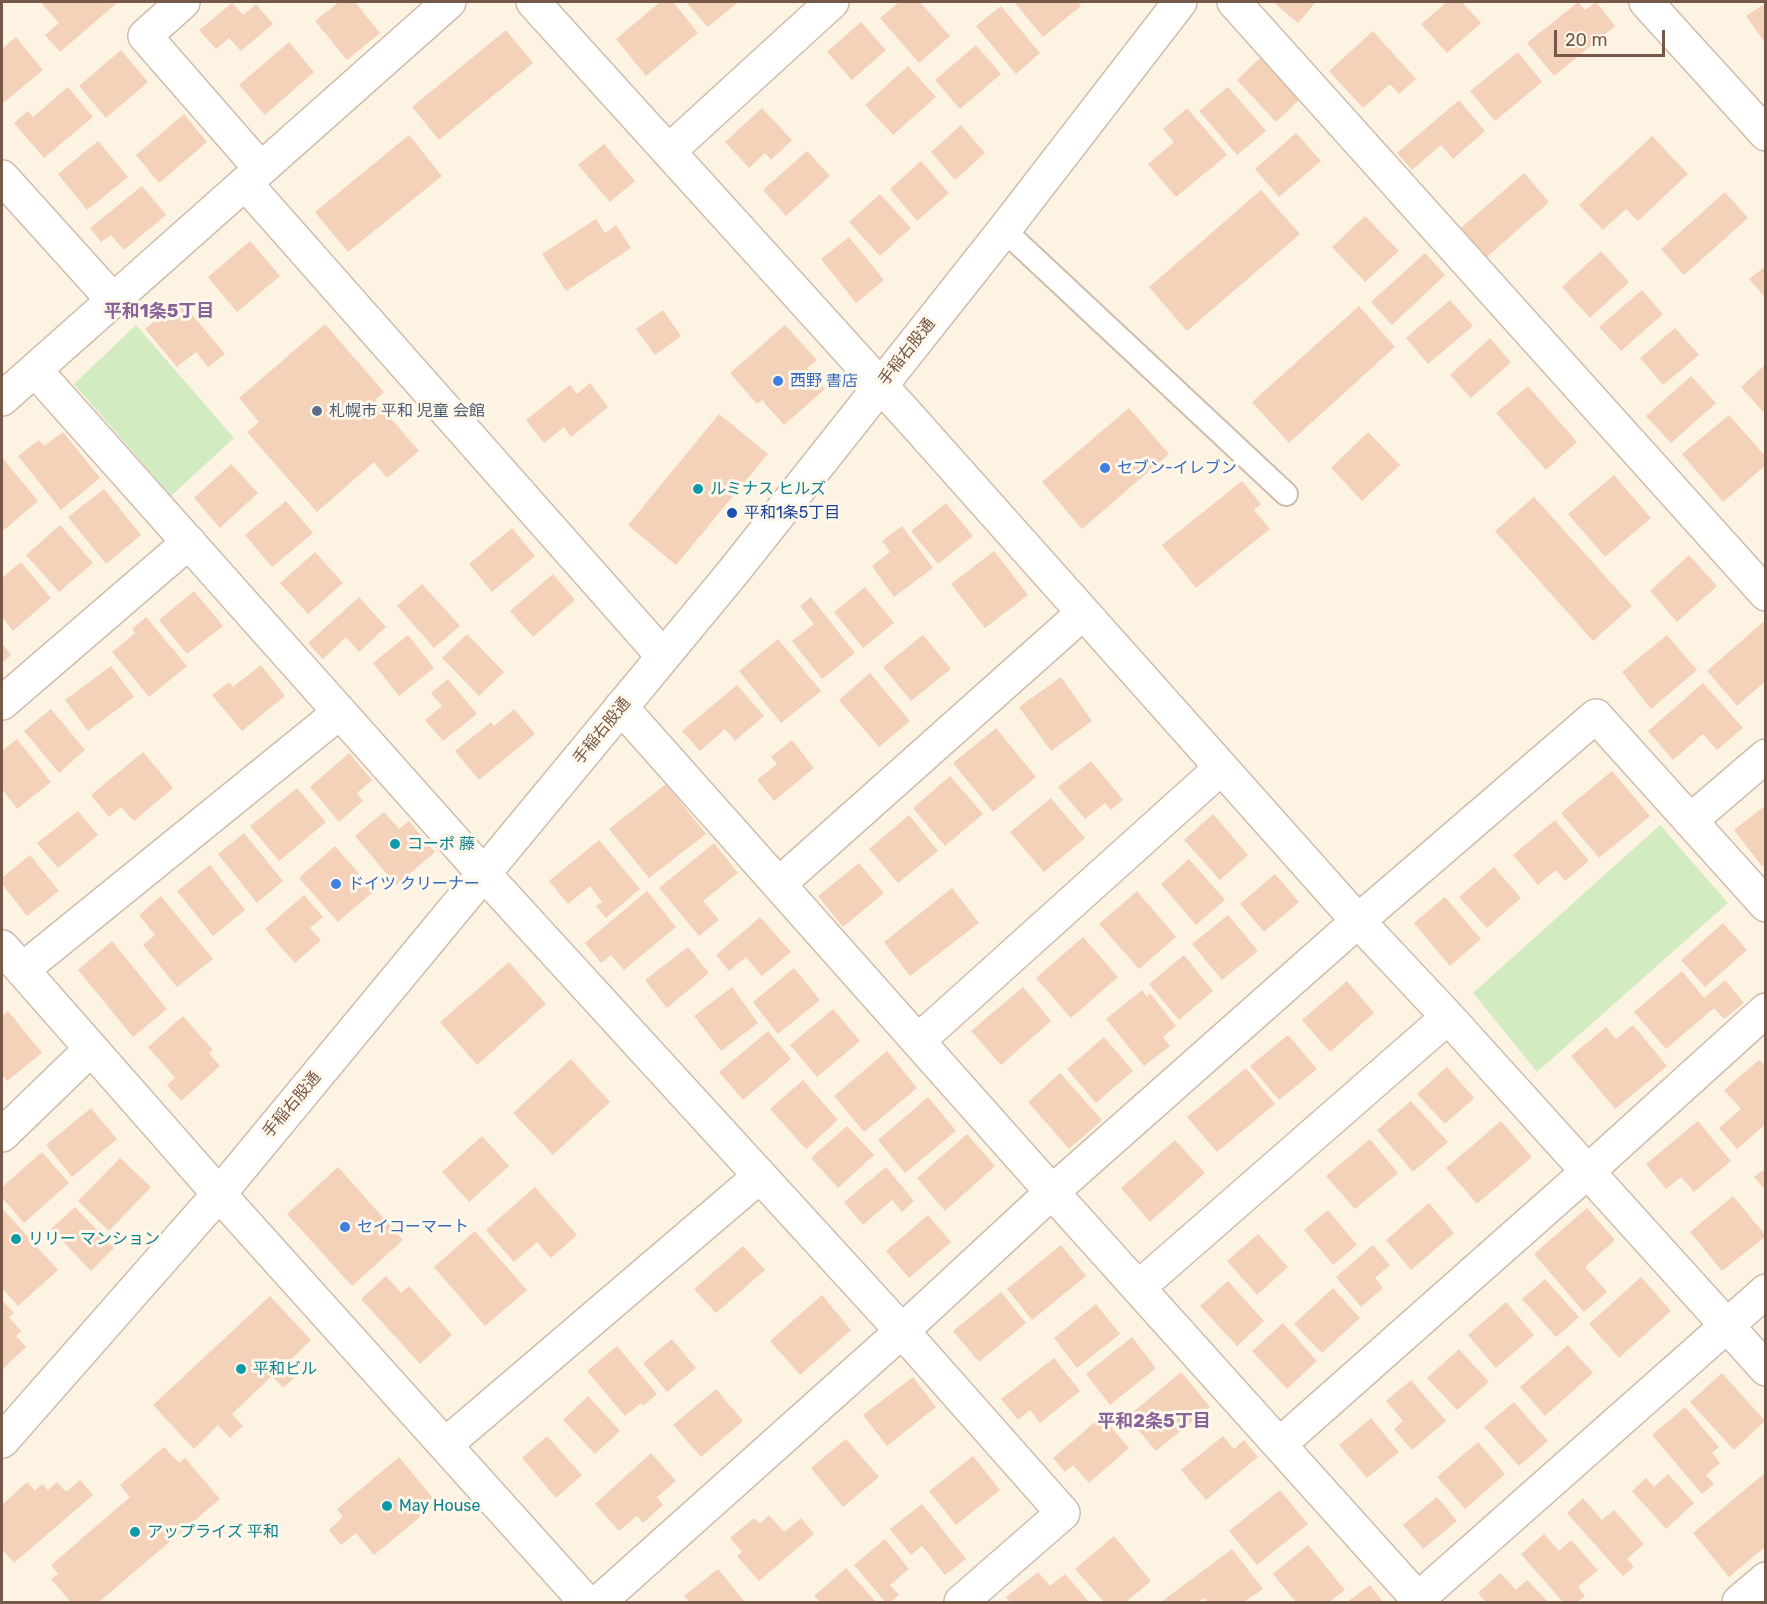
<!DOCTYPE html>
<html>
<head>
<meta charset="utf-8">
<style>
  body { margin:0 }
  #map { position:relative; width:1767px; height:1604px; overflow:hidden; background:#fdf3e3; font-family:Rubik,sans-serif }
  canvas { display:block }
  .frame { position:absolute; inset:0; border:3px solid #765848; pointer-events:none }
  .scale { position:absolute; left:1554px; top:30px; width:111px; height:27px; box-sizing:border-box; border:3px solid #765848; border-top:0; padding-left:8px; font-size:18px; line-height:21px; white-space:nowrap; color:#765848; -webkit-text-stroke:4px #fff7ea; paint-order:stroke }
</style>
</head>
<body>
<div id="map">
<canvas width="1767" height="1604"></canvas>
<div class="frame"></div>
<div class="scale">20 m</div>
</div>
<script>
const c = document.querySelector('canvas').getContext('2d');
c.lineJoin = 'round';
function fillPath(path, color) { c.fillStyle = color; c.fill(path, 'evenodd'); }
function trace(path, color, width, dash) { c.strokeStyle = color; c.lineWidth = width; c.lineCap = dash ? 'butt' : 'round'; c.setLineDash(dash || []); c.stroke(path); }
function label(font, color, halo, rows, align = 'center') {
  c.font = font + ' Rubik,"Noto Sans JP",sans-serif'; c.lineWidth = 6; c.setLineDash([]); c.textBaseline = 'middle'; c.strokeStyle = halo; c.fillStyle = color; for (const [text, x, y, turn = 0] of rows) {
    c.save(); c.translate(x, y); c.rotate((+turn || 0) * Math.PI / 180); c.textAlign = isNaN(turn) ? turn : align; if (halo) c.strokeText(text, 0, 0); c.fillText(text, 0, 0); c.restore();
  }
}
fillPath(new Path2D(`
  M136,325L234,438L171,496L74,384Z
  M1660,825L1728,903L1537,1072L1473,993Z`), '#d2ebc0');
fillPath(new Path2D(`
  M45,2H118L60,52L45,35L59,23L42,4Z
  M339,2H355L380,33L347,60L315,21Z
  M660,2H673L698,33L646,76L616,39Z
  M686,2H736L737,3L708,27Z
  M899,2H920L950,36L919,63L880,18Z
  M1014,2H1077L1081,6L1043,37Z
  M1273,2H1316L1298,23Z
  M1447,2H1462L1481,23L1447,53L1421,24Z
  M1578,2L1585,10L1596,2L1615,26L1554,76L1527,43Z
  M232,3L243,15L256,4L273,24L241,51L229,38L216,49L199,30Z
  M1766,3V44L1746,16Z
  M1001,6L1040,53L1016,74L976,26Z
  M861,22L886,50L852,80L827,52Z
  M506,30L533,63L439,140L412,107Z
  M1373,31L1416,79L1399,94L1390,84L1363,108L1329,71Z
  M16,37L43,70L2,104V49Z
  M289,42L314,72L265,115L239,85Z
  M976,45L1001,74L960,109L935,80Z
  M121,50L148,82L106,118L79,86Z
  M1518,52L1542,82L1495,121L1470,91Z
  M1260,58L1299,100L1276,122L1237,80Z
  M908,66L936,97L893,135L865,105Z
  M68,87L93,117L44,158L14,123L28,111L33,117Z
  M1228,87L1266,131L1237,155L1199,111Z
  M1459,100L1485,131L1453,159L1441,145L1412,170L1397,153Z
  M762,108L792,140L771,160L765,153L749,168L725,142Z
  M1187,108L1227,155L1176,197L1148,164L1174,142L1163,129Z
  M184,114L207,142L159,183L136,155Z
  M961,125L985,153L955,180L931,152Z
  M1296,133L1321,161L1279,197L1255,169Z
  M409,135L442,176L348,252L315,212Z
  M1652,136L1688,174L1638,221L1626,209L1603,230L1579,205Z
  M98,141L128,177L87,210L58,174Z
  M604,144L635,181L610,202L578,165Z
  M807,151L830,176L786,216L763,190Z
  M921,161L949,193L917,221L890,189Z
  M1524,173L1549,202L1487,257L1461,228Z
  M142,186L166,215L124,250L111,235L101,242L90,228Z
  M1261,190L1300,234L1187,331L1149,287Z
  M1725,192L1748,218L1684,275L1661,249Z
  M880,194L911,228L880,256L849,222Z
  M1365,216L1399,251L1365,282L1332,247Z
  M596,219L605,233L616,225L631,248L566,291L542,254Z
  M849,237L884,280L856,303L821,259Z
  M250,241L280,276L237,312L208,277Z
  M1601,251L1629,282L1590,318L1562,287Z
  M1425,253L1445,275L1392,325L1371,302Z
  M1766,266V298L1749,279Z
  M1642,290L1663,314L1621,351L1599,327Z
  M180,300L225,354L208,367L196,352L177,367L145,329Z
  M1450,300L1473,326L1428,364L1406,338Z
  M1359,306L1395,347L1289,443L1252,402Z
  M663,310L681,336L655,355L636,329Z
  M325,324L384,392L375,400L419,451L387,478L374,462L317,512L247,432L259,422L239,398Z
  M785,325L817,360L807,368L825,389L784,425L762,400L757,404L730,373Z
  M1675,328L1699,355L1663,385L1640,358Z
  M1490,338L1511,362L1471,398L1450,375Z
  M1766,364V411L1764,413L1741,387Z
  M1691,376L1716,403L1671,443L1646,416Z
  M590,383L608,407L571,437L564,427L544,443L526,420L570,385L577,394Z
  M1528,386L1577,442L1546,470L1496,413Z
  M1129,408L1169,454L1082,529L1042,482Z
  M719,414L768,454L676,565L628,525Z
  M1729,415L1766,457V465L1723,502L1682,454Z
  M63,432L100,478L61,510L18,456L39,440L44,446Z
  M1368,432L1400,465L1362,501L1331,468Z
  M2,457L38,501L3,531L2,529Z
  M231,464L258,493L220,528L194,498Z
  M1614,475L1651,518L1605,557L1568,514Z
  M1242,481L1261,504L1254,510L1270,529L1196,588L1162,545Z
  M104,489L141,535L106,564L68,517Z
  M1534,497L1632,606L1593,641L1495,531Z
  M286,501L313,533L272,567L245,535Z
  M946,503L973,536L938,564L911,531Z
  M60,525L93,563L59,592L26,555Z
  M902,526L933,568L894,597L872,566L890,552L882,541Z
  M512,528L535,556L492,592L469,564Z
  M994,551L1028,595L985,628L951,584Z
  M315,552L343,583L308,614L280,583Z
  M1689,555L1717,586L1677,622L1650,591Z
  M21,562L51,598L13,631L2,617V578Z
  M553,574L575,600L533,637L510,611Z
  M422,584L460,626L434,648L397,606Z
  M865,587L894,623L863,648L834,612Z
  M194,591L223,626L187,654L159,620Z
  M359,597L386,627L359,652L346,637L323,659L308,643Z
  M811,597L855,653L822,679L792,641L814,624L800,606Z
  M146,617L187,666L149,697L112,652L135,633L132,629Z
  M1763,622L1766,624V681L1737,706L1707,671Z
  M467,634L504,672L479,696L442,658Z
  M408,635L434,668L399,696L373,663Z
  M923,635L951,669L911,701L883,667Z
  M1667,635L1697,670L1651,709L1622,672Z
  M778,639L821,691L781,723L739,671Z
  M2,643L11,655L2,663Z
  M261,665L285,696L242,731L212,695L229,682L233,687Z
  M111,666L134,697L88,731L65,700Z
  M870,673L910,721L879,747L839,700Z
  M1061,677L1092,721L1051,751L1019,707Z
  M448,679L477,714L443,741L425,720L442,706L431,693Z
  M1703,683L1743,728L1717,750L1703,734L1673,760L1648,731Z
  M737,685L764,716L735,741L725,729L700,751L682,731Z
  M51,709L85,750L59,773L24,731Z
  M514,709L535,734L479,780L455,751L491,722L494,726Z
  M996,728L1036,777L993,812L953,763Z
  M17,739L51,782L17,809L2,789V751Z
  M792,740L814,768L774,801L757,780L777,764L771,757Z
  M143,752L173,788L134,821L121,807L109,817L91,795Z
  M349,753L372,780L357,793L363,801L339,822L310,787Z
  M1091,761L1123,800L1111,810L1105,803L1085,819L1058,787Z
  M1612,771L1650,816L1599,858L1561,813Z
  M950,776L983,814L945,846L913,808Z
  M666,784L706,834L649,878L609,829Z
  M297,788L326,822L279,861L250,826Z
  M1051,798L1085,838L1044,872L1010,832Z
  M1766,805V863L1762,866L1734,830Z
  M78,811L98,835L58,868L37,843Z
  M384,812L399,829L409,821L435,852L396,885L355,836Z
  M1213,814L1248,855L1220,880L1184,840Z
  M909,815L938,851L898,883L869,849Z
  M1555,820L1589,861L1565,881L1556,870L1538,885L1513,855Z
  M244,833L283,881L257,903L218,854Z
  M599,840L640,889L606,918L596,906L602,902L590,886L568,904L549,881Z
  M714,843L738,873L703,901L719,920L699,936L659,888Z
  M335,846L374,891L338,922L299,878Z
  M30,855L59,891L27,916L2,884V878Z
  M1189,859L1225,900L1196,925L1161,884Z
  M859,863L884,893L843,927L818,896Z
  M210,865L245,910L213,936L177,891Z
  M1494,867L1521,898L1487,928L1459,897Z
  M1275,874L1299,902L1264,932L1240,904Z
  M952,888L979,923L910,976L884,942Z
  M647,891L676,927L624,970L611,955L601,963L585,943Z
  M1137,891L1176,937L1139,969L1099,924Z
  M304,895L323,917L310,928L321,940L295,963L265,929Z
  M161,896L213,959L177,987L143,945L155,935L139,915Z
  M1445,897L1481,939L1450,966L1414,923Z
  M1228,915L1258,951L1222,980L1192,944Z
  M760,917L791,952L762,976L746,957L729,971L716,955Z
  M1723,923L1747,950L1705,987L1681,960Z
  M1083,937L1118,977L1071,1018L1036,978Z
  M112,941L167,1009L133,1037L78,970Z
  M688,947L709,973L667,1008L645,980Z
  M1184,955L1213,991L1179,1020L1149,984Z
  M509,962L546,1004L477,1065L440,1022Z
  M794,968L820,1000L778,1034L753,1002Z
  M1682,971L1704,998L1725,980L1744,1003L1724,1019L1714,1008L1666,1049L1634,1012Z
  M1347,981L1374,1013L1330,1052L1302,1020Z
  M732,987L758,1023L721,1051L694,1016Z
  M1023,987L1051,1021L1001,1065L971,1031Z
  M1142,990L1147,997L1150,993L1176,1026L1163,1037L1170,1046L1144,1066L1106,1019Z
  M833,1009L860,1041L817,1077L790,1045Z
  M8,1011L42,1053L7,1081L2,1075V1016Z
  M183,1016L213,1050L209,1053L220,1066L181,1101L167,1085L175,1078L148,1047Z
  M1633,1025L1667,1066L1615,1109L1571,1056L1606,1027L1616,1039Z
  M768,1031L791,1059L743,1100L719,1072Z
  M1288,1035L1317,1069L1279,1100L1250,1066Z
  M1104,1037L1133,1071L1096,1103L1067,1069Z
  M887,1051L917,1088L864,1132L834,1096Z
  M571,1059L610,1102L553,1155L513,1113Z
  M1759,1060L1766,1067V1124L1737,1149L1719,1128L1741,1109L1724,1090Z
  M1447,1067L1474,1098L1445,1124L1417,1094Z
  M1246,1068L1275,1104L1217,1152L1187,1117Z
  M1060,1073L1102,1120L1069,1149L1028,1102Z
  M803,1080L838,1120L806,1149L770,1109Z
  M928,1097L956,1131L905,1173L878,1140Z
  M1411,1101L1448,1142L1413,1172L1377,1130Z
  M91,1108L117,1139L72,1177L46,1145Z
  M1501,1121L1532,1157L1477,1204L1446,1168Z
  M1698,1121L1731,1161L1694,1192L1681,1177L1666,1189L1646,1164Z
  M847,1126L874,1155L838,1188L811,1158Z
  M967,1134L995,1166L945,1211L917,1178Z
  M482,1136L509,1166L469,1202L442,1172Z
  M1370,1139L1398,1173L1355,1209L1326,1176Z
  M1175,1140L1205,1173L1150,1222L1121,1188Z
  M42,1152L69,1183L24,1223L2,1198V1187Z
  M120,1158L151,1187L109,1231L78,1201Z
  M338,1167L403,1240L352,1286L287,1214Z
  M886,1167L914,1201L902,1212L892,1200L863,1225L844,1202Z
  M1766,1168V1191L1754,1177Z
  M535,1187L577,1235L551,1258L537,1242L514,1262L486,1230Z
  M1733,1196L1766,1236L1722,1271L1690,1232Z
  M1429,1203L1454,1233L1411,1270L1386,1240Z
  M75,1207L114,1248L91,1271L51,1229Z
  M2,1208L58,1270L18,1306L2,1288Z
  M1587,1208L1615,1240L1585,1267L1607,1292L1584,1312L1534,1254Z
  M1328,1210L1357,1245L1333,1265L1304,1230Z
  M928,1215L951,1242L909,1278L886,1251Z
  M475,1231L527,1290L485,1326L434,1267Z
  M1258,1234L1288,1267L1257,1295L1227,1261Z
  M1061,1245L1086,1276L1032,1320L1007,1289Z
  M1373,1245L1390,1265L1375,1278L1383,1288L1361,1307L1336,1277Z
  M743,1246L765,1270L716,1313L694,1289Z
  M386,1276L401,1293L409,1286L452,1335L420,1364L361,1299Z
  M1641,1277L1671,1311L1619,1358L1589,1324Z
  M1545,1279L1579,1317L1556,1337L1522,1299Z
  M1228,1281L1264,1321L1237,1346L1200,1306Z
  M1333,1288L1360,1318L1322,1353L1294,1324Z
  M1001,1292L1026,1323L979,1362L953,1331Z
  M822,1295L851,1330L800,1375L770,1341Z
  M270,1296L311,1340L286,1364L297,1375L283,1388L272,1376L232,1414L243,1426L230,1438L218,1425L194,1449L153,1405Z
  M2,1300L14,1313L9,1317L21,1331L16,1336L26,1347L2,1370Z
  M1506,1302L1534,1335L1496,1368L1468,1335Z
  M1096,1304L1120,1334L1077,1368L1054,1338Z
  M1283,1323L1317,1361L1287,1389L1252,1351Z
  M1132,1337L1156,1368L1110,1405L1086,1374Z
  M672,1339L696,1368L667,1392L643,1363Z
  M1568,1345L1593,1373L1545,1416L1520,1387Z
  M617,1346L657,1394L643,1406L641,1403L625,1416L587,1371Z
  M1459,1349L1489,1382L1457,1410L1427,1378Z
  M1054,1358L1080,1391L1040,1423L1030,1410L1018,1420L1001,1399Z
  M1181,1372L1210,1407L1156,1451L1127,1417Z
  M1722,1373L1765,1421L1734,1450L1690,1402Z
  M913,1377L936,1407L887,1446L863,1415Z
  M1411,1380L1446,1421L1412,1450L1394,1429L1403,1421L1386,1401Z
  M716,1389L743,1421L701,1457L673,1425Z
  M588,1396L620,1431L595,1454L563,1420Z
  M1514,1402L1548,1441L1519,1466L1484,1427Z
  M1685,1407L1719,1447L1712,1453L1720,1463L1706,1475L1714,1484L1702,1494L1652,1435Z
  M1102,1416L1129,1448L1089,1483L1073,1465L1065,1472L1053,1458Z
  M1371,1418L1399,1452L1367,1478L1339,1445Z
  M547,1436L582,1475L556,1498L522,1458Z
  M1223,1436L1234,1449L1244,1440L1258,1457L1206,1500L1181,1470Z
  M846,1439L879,1477L843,1507L811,1468Z
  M1478,1442L1505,1474L1465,1509L1437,1477Z
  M164,1447L179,1463L185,1458L220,1499L99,1602H71L51,1579L58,1574L51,1565L130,1497L120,1485Z
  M651,1453L676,1481L657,1497L663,1505L643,1523L637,1516L619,1531L595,1504Z
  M973,1456L1000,1490L956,1525L929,1491Z
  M399,1457L437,1503L374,1555L356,1533L341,1545L329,1530L343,1517L337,1509Z
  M1766,1472V1546L1729,1577L1693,1533Z
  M1668,1474L1694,1503L1666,1529L1632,1491L1646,1478L1654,1487Z
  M80,1480L93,1495L14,1563L2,1549V1505L27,1482L35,1491L42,1484L48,1490L57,1482L66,1492Z
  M1280,1490L1308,1524L1257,1565L1229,1531Z
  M1437,1497L1457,1521L1423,1549L1403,1525Z
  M1583,1498L1602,1520L1614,1510L1644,1544L1627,1559L1634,1567L1623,1576L1567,1513Z
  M922,1504L966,1559L945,1575L922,1546L911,1555L890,1529Z
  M769,1515L784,1532L801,1518L814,1534L759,1581L737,1556L742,1552L730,1538L754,1518L760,1524Z
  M1544,1534L1559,1551L1571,1540L1598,1570L1578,1587L1585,1596L1577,1602H1563L1521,1554Z
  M1114,1536L1151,1581L1126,1602H1104L1075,1569Z
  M885,1539L909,1569L890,1585L899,1595L891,1602H885L854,1565Z
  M1308,1545L1345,1590L1329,1602H1296L1273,1574Z
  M1232,1549L1263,1589L1244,1602H1208L1204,1598L1197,1602H1161Z
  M846,1568L876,1602H820L814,1596Z
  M718,1569L745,1602H690L684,1596Z
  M1038,1572L1050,1586L1065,1574L1089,1602H1010L1006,1597Z
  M1500,1573L1516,1590L1527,1580L1548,1602H1486L1478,1593Z
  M1370,1585L1382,1601L1381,1602H1347Z`), '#f4d1b9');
const service = new Path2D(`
  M1004,230L1286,494`);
const minor = new Path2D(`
  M183,2L145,36L261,169
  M533,2L911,419L1358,921L1448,1017L1766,1369
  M1234,2L1766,594
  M1646,2L1766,134
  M669,151L832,2
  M2,177L113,300
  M245,183L663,656
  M35,370L484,874L902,1331L1063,1513L961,1602
  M2,399L449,2
  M2,703L189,542
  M621,707L1052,1192L1418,1599L1766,1291
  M1690,821L1766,756
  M779,884L1083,613
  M2,947L219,1194L586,1602
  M22,970L340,712
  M919,1040L1221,768
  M2,1135L91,1049
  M1139,1287L1448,1017
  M1280,1444L1586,1173L1766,1010
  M445,1445L760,1176
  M599,1602L902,1331L1052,1192L1358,921L1596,716L1766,905
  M1739,1602L1766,1579`);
const tertiary = new Path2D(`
  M2,1441L219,1194L734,571L1004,230L1180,2`);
trace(service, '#d1bcac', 26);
trace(minor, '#d1bcac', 36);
trace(tertiary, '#d1bcac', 36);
trace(service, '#fff', 22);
trace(minor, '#fff', 33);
trace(tertiary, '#fff', 33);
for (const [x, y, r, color] of [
  [778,381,6,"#3f7fe0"],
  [317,411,6,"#5c6f8a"],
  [1105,468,6,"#3f7fe0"],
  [698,489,6,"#0f9aa8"],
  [732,513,6,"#1a4fb4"],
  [395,844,6,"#0f9aa8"],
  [336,884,6,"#3f7fe0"],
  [345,1227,6,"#3f7fe0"],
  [16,1239,6,"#0f9aa8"],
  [241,1369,6,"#0f9aa8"],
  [387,1506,6,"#0f9aa8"],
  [135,1532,6,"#0f9aa8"]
]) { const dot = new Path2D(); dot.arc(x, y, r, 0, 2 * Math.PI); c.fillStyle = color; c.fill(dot); trace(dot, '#fff7ea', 2); }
label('16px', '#765848', '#fff7ea', [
  ["手稲右股通",907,352,-52],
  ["手稲右股通",602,731,-51],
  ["手稲右股通",292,1105,-50]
]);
label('16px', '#366cbe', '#fff7ea', [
  ["西野 書店",790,381],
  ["セブン-イレブン",1117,468],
  ["ドイツ クリーナー",348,884],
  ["セイコーマート",357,1227]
], 'left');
label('16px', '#4e5e75', '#fff7ea', [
  ["札幌市 平和 児童 会館",329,411]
], 'left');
label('16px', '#0d838f', '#fff7ea', [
  ["ルミナス ヒルズ",710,489],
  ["コーポ 藤",407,844],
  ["リリー マンション",28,1239],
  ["平和ビル",253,1369],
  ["May House",399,1506],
  ["アップライズ 平和",147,1532]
], 'left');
label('16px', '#164399', '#fff7ea', [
  ["平和1条5丁目",744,513]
], 'left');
label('bold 18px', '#87639a', '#fff7ea', [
  ["平和1条5丁目",159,312],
  ["平和2条5丁目",1154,1422]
]);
</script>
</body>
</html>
